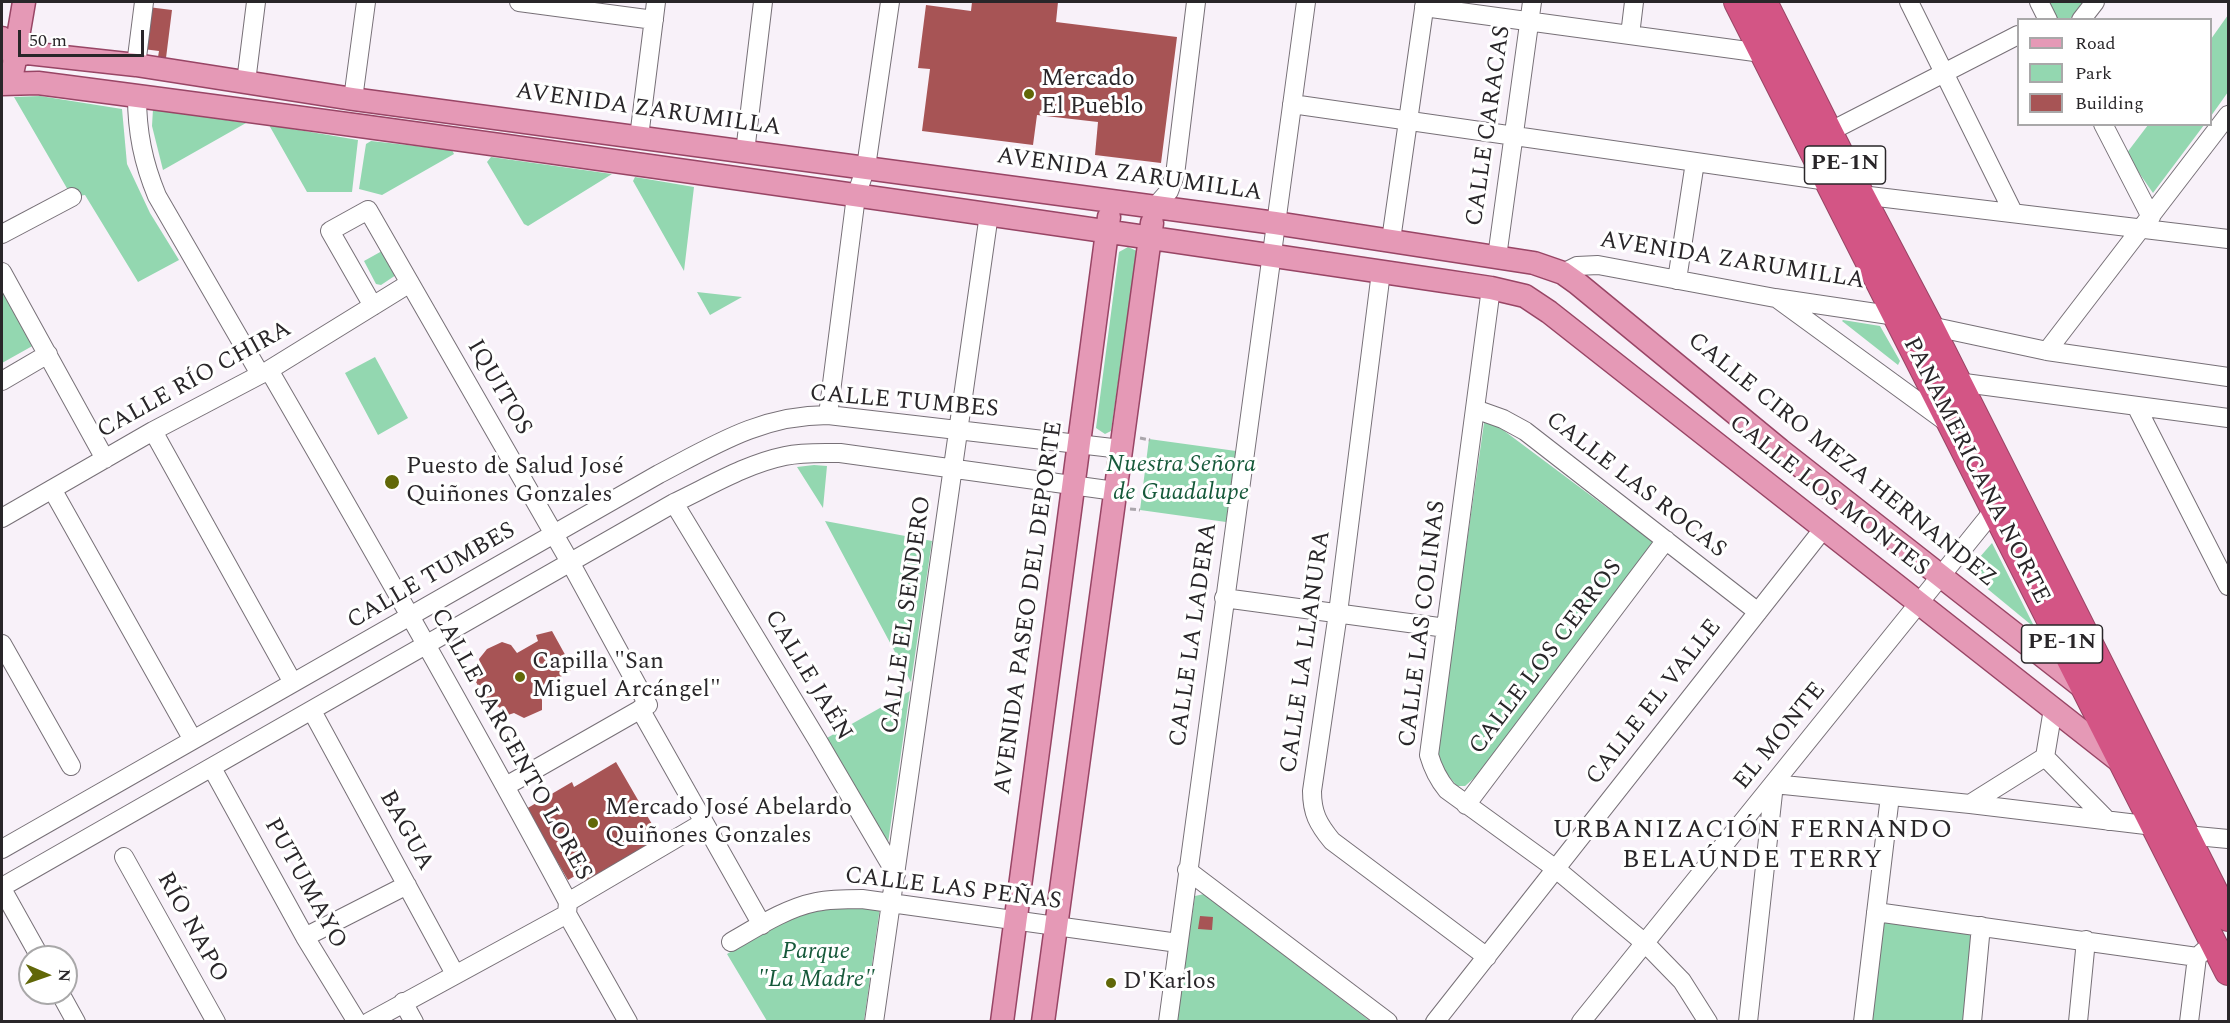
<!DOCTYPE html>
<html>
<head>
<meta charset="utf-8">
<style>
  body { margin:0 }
  #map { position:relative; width:2230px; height:1023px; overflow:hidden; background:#f8f1f9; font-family:Spectral,serif }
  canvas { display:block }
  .frame { position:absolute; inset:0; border:3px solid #292629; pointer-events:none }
  .legend { position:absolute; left:2017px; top:18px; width:195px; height:108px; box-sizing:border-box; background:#fff; border:2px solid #a9a8a9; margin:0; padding:8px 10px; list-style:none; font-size:18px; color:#292629 }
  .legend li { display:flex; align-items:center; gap:12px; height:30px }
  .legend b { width:30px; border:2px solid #a9a8a9 }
  .north { position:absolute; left:18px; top:945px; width:60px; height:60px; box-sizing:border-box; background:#fff; border:2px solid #a9a8a9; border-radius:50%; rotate:92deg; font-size:16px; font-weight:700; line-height:24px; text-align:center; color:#292629 }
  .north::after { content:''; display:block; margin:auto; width:21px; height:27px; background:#616708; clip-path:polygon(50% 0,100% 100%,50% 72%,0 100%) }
  .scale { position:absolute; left:18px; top:30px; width:126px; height:27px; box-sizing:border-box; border:3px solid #292629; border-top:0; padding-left:8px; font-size:18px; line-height:21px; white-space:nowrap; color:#292629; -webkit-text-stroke:4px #fff; paint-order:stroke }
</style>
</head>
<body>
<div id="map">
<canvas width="2230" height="1023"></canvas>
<div class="frame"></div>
<ul class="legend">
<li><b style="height:8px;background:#e599b6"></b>Road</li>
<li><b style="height:16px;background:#93d7b0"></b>Park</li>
<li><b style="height:16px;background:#a75455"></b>Building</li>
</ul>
<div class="north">N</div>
<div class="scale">50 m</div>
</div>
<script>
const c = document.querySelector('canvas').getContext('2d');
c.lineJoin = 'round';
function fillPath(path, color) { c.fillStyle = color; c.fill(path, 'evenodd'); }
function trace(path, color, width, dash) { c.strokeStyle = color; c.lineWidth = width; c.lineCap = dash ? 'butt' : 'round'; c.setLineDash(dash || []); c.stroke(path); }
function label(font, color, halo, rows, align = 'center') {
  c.font = font + ' Spectral,serif'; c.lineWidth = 6; c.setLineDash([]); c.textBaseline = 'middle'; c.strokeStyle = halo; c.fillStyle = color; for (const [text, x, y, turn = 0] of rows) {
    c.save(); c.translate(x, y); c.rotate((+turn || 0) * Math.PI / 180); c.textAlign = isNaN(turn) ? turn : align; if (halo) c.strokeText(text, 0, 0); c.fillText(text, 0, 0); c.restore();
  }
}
fillPath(new Path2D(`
  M2048,2H2083L2069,20L2056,19Z
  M2228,15V92L2211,116V39Z
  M40,96L122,109L127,164L150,213L179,260L138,282L85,195L72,197L14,97Z
  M153,109L246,123L163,170L152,126Z
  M269,125L358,140L352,192H307Z
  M2148,125H2204L2153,193L2126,154Z
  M371,141L452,150L454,154L382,195L359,189L366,144Z
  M491,157L612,174L528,226L524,224L487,162Z
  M635,177L694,187L684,271L633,181Z
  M1128,247L1137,251L1111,431L1105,434L1096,428L1119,252Z
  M382,251L396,275L381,285L376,284L364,261Z
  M2,283L36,344L2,363Z
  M697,292L742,297L710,315Z
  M1843,320L1880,326L1900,361L1898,365L1842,321Z
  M375,357L408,418L378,435L345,373Z
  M1484,423L1495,424L1653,542L1480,773L1465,786H1457L1442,768L1437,752Z
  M1149,439L1236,451L1226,522L1140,510Z
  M814,465L827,466L823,508L797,467Z
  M825,521L932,541L911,682Z
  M1992,543L2035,628L1967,572Z
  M910,691L886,857L818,743Z
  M1204,894L1370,1021L1176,1022L1195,896Z
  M880,907L864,1021H767L727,954L776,925L811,909Z
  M1883,920L1973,932L1964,1021L1869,1022Z`), '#93d7b0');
fillPath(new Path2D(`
  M972,2H1058L1056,22L1177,37L1161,163L1095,155L1098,122L1037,115L1033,145L922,131L930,69L918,68L926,5L971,11Z
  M148,7L172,10L166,58L158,57L159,51L143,49Z
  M552,631L573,669L538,691L542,700V710L524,718L514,713L505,716L499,707L488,703L476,682L482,671L479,659L487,649L502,642L511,645L517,653L538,641L536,635Z
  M616,762L660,838L585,882L580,873L568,880L526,809L572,782L574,787Z
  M1200,916L1213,917L1212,930L1198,929Z`), '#a75455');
const minor = new Path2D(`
  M519,2L654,20
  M1909,2L2013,212
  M2039,2L2048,20
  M1424,7L1762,53
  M2081,20L2095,2
  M1630,35L1634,2
  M136,65L144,2
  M246,82L256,2
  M137,96C137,132 143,162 157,196L260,374
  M353,99L366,2
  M1292,104L1828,181
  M2103,124L2151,217
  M1829,132L2018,35
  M639,137L656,2
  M745,152L763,2
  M1861,195L2228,239
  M1154,208L1169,191L1175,175L1196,2
  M2,234L72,197
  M1391,240L1425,2
  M1497,257L1532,2
  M2,272L105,459
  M1381,272L1338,613L1312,791C1312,813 1318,824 1332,841L1487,957
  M1563,273L1577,266L1598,265L1775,298L1896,316L1930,326L2047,351L2228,377
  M1677,280L1695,162
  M1491,288L1429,755C1433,769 1438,779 1447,790L1556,869L1646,944L1682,981L1708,1022
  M1779,300L1949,424
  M373,306L330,231L368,210L570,562L648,705L506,786
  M2047,351L2228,115
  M269,370C371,546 472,723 568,902L567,914L628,1022
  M2,381L48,354
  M1957,382L2228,418
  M2136,406L2228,586
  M1475,409L1503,419L1525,431L1758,612
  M828,415L856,196L866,167L890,2
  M153,431L293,683
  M52,489L193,740
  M674,503L818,741L896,874
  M2,518L153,431L269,370L410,283
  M1224,598L1446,628
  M2,644L71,766
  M640,709L762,925
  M312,711L455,974
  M2045,757L2108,821
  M212,768L305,937L357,1022
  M1970,804L2045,757L2053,709
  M1466,805L1666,540
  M2186,835L2228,839
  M2,849L659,474C716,444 762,415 828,415L1121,449
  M124,857L216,1022
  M1187,870L1388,1022
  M2,887L674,503C710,486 746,464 785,456C803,452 821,453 840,453L1115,491
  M2,889L40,957
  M568,902L704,822
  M1876,912L2197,957
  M305,937L407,885
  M731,942C757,927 786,908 816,902C831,899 847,899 862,899L1178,943
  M60,993L76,1022
  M403,1002L414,1022
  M369,1022L567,914
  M874,1022L989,214
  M1168,1022L1306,2
  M1435,1022L1824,528
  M1581,1022L1994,510
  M1748,1022L1774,784L1970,804L2154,826
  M1863,1022L1890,796
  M1972,1022L1981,926
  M2078,1022L2086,940
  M2189,1022L2197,957L2205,950`);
const major = new Path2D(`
  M2,38C12,46 17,56 13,69
  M13,52L18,37L24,2
  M15,56L27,53L136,65L353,99L1275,223L1534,263L1563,273L1577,283L1780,450L2085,689
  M2,84L38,83C523,146 1007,216 1491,288L1525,296L1549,312L2122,763
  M1002,1022L1109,217
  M1043,1022L1152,223`);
const highway = new Path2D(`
  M1737,2L2228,972
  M1764,2L1861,195L1930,326L2228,918`);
trace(minor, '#777077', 20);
trace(major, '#984565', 25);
trace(highway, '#984565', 28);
trace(new Path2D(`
  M1140,438L1150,440
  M1130,509L1140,510`), '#aba6ac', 3, [6, 3]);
trace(minor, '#fff', 18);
trace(major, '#e599b6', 22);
trace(highway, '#d35585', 26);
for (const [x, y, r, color] of [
  [1029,94,6,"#616708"],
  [392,482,8,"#616708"],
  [520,677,6,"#616708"],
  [593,823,6,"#616708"],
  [1111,983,6,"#616708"]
]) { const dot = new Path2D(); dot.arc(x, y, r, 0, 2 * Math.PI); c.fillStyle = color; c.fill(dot); trace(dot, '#fff', 2); }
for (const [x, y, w] of [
  [1845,165,81],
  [2062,644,81]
]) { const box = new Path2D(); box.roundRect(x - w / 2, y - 19, w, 38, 4.5); c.fillStyle = '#fff'; c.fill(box); trace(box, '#292629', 1.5); }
label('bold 22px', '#292629', null, [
  ["PE-1N",1845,165],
  ["PE-1N",2062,644]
]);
label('24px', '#292629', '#fff', [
  ["Mercado",1041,80],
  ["El Pueblo",1041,108],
  ["Puesto de Salud José",406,468],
  ["Quiñones Gonzales",406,496],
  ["Capilla \"San",532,663],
  ["Miguel Arcángel\"",532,691],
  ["Mercado José Abelardo",605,809],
  ["Quiñones Gonzales",605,837],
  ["D'Karlos",1123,983]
], 'left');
label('24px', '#292629', '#fff', [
  ["AVENIDA ZARUMILLA",648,111,8],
  ["CALLE CARACAS",1490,126,-82],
  ["AVENIDA ZARUMILLA",1129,176,8],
  ["AVENIDA ZARUMILLA",1732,262,9],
  ["CALLE RÍO CHIRA",195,381,-29],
  ["IQUITOS",498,388,60],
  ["CALLE TUMBES",904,403,5],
  ["CALLE CIRO MEZA HERNANDEZ",1841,461,39],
  ["PANAMERICANA NORTE",1975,471,63],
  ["CALLE LAS ROCAS",1635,486,38],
  ["CALLE LOS MONTES",1828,497,38],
  ["CALLE TUMBES",432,577,-30],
  ["AVENIDA PASEO DEL DEPORTE",1030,608,-82],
  ["CALLE EL SENDERO",908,615,-82],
  ["CALLE LAS COLINAS",1424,624,-83],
  ["CALLE LA LADERA",1195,635,-82],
  ["CALLE LA LLANURA",1307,652,-82],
  ["CALLE LOS CERROS",1547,658,-53],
  ["CALLE JAÉN",807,676,59],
  ["CALLE EL VALLE",1655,703,-52],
  ["EL MONTE",1781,737,-51],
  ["CALLE SARGENTO LORES",510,745,61],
  ["BAGUA",405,831,61],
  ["PUTUMAYO",304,884,61],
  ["CALLE LAS PEÑAS",953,890,7],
  ["RÍO NAPO",191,928,61]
]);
label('italic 24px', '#16593a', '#fff', [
  ["Nuestra Señora",1181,466],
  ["de Guadalupe",1181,494],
  ["Parque",816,953],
  ["\"La Madre\"",816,981]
]);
c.letterSpacing = '1.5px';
label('26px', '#292629', '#fff', [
  ["URBANIZACIÓN FERNANDO",1753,832],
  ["BELAÚNDE TERRY",1753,862]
]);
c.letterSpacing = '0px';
</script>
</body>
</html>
